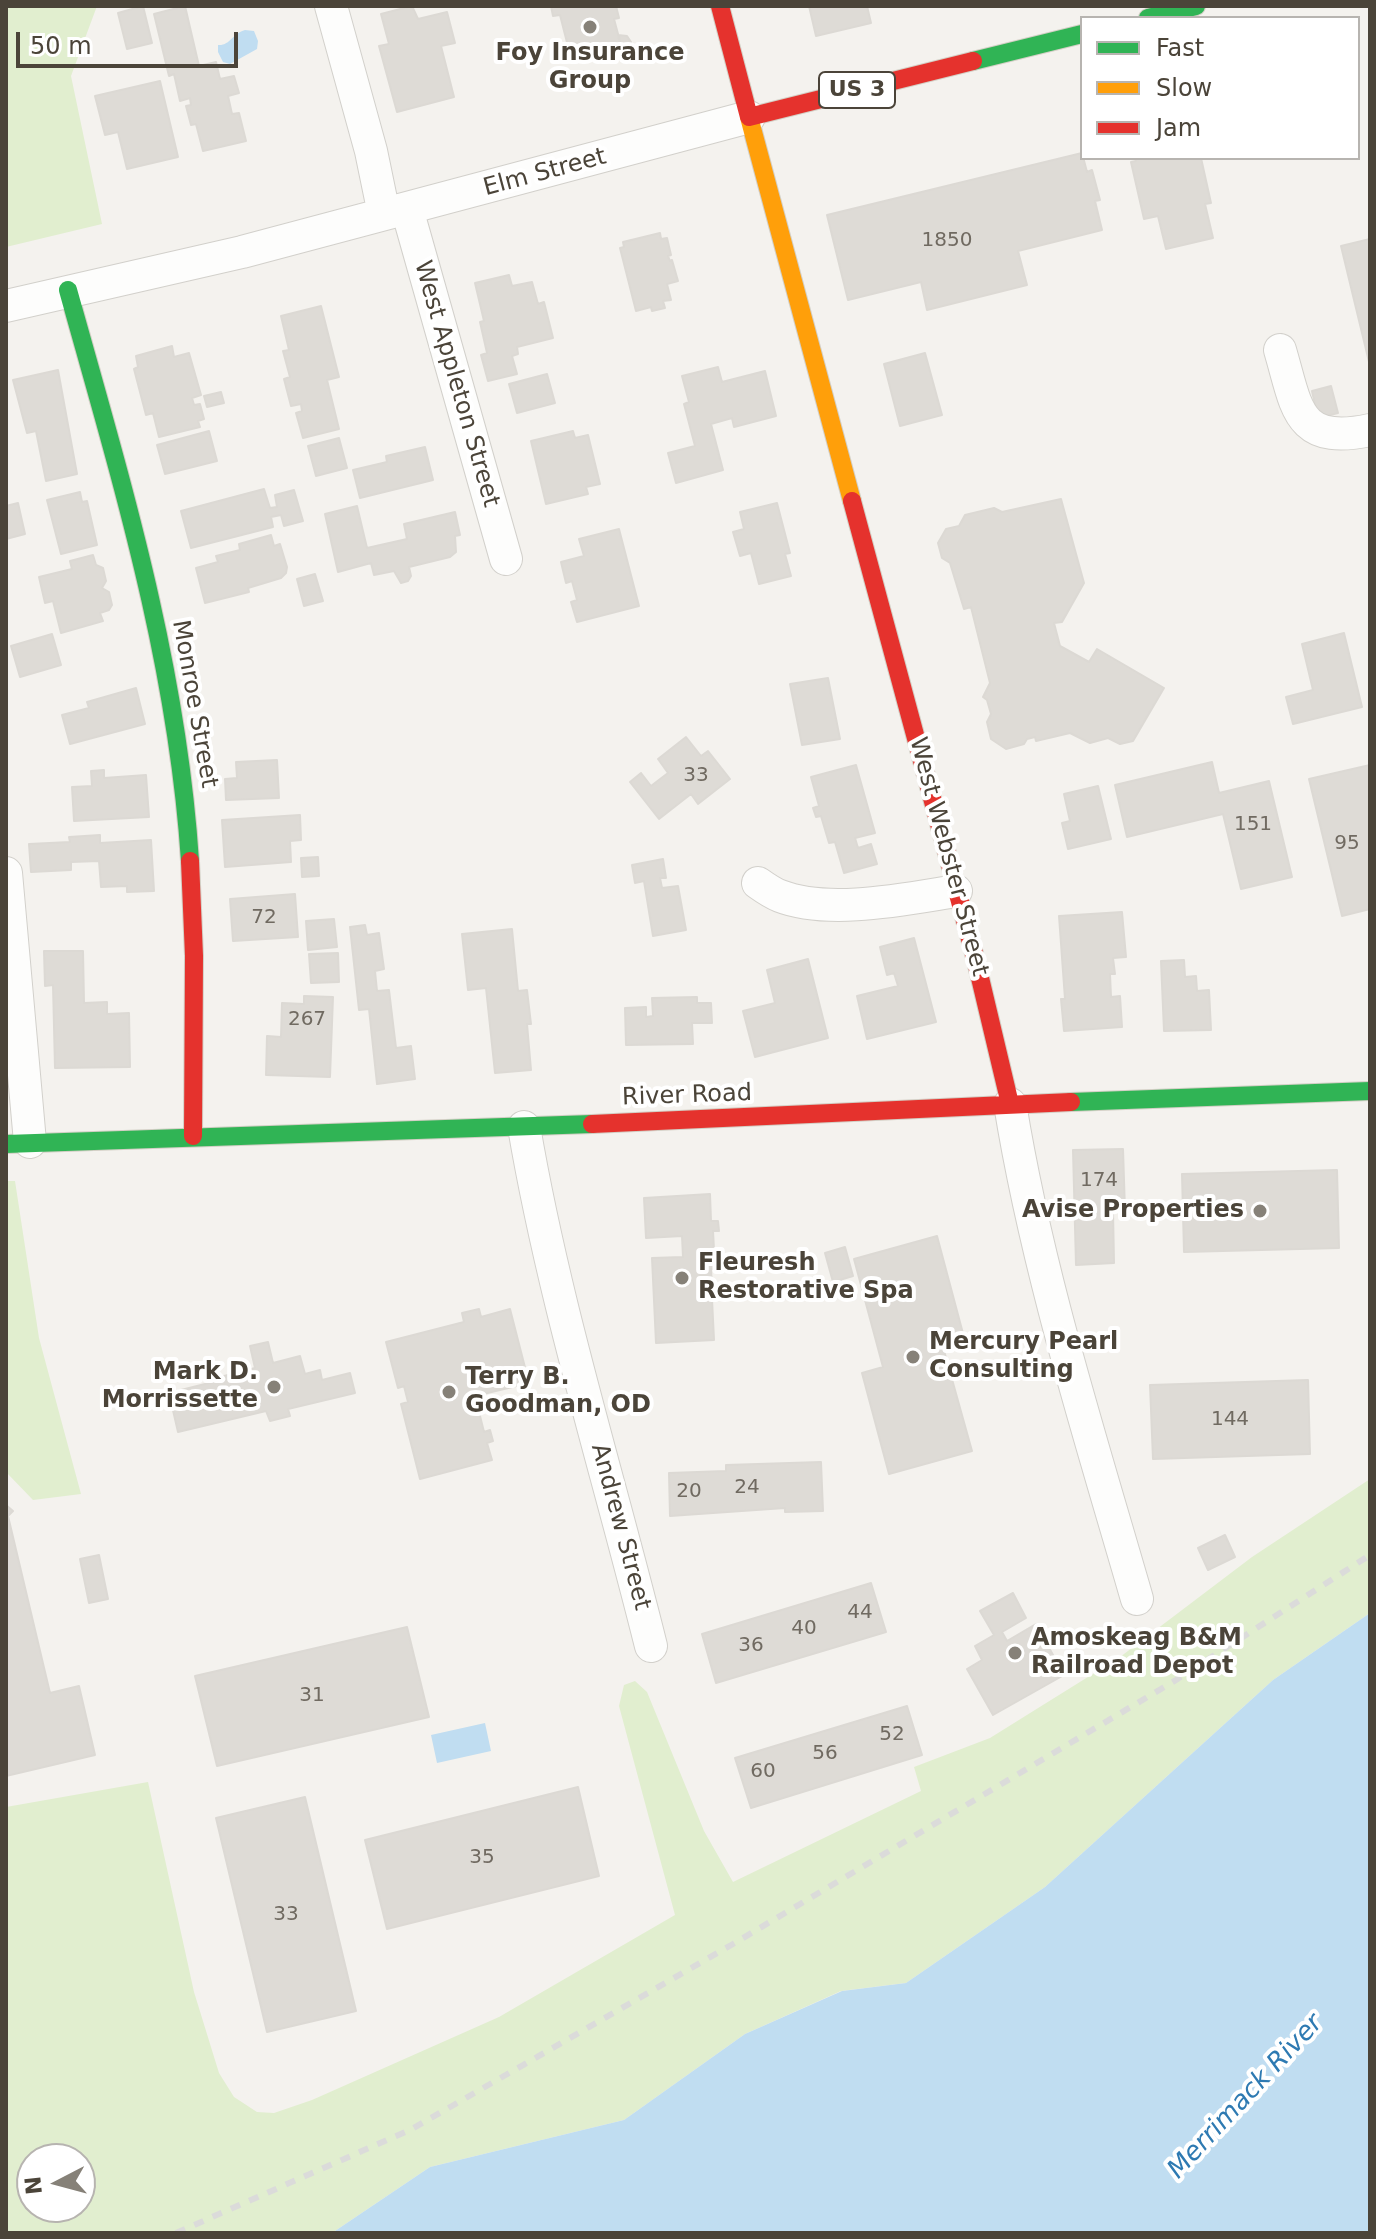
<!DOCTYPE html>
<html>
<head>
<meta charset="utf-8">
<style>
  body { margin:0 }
  #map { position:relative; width:1376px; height:2239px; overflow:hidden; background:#f4f2ee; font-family:"DejaVu Sans",sans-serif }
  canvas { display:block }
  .frame { position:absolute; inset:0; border:8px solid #4b4439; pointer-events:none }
  .legend { position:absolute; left:1080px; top:16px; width:280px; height:144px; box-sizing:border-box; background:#fff; border:2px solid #b7b4b0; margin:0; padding:10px 14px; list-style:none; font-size:24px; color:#4b4439 }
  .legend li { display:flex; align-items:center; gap:16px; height:40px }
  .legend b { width:40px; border:2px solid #b7b4b0 }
  .north { position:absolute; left:16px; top:2143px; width:80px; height:80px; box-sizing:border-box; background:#fff; border:2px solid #b7b4b0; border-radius:50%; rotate:264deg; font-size:22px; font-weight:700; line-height:32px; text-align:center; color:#4b4439 }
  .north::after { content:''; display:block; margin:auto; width:28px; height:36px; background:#868178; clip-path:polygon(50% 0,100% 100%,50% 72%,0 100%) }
  .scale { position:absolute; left:16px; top:32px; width:222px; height:36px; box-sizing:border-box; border:4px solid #4b4439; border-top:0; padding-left:10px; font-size:24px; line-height:28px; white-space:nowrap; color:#4b4439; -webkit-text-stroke:6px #fff; paint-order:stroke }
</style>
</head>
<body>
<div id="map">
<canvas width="1376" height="2239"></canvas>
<div class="frame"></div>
<ul class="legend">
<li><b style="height:10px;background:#30b455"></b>Fast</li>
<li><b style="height:10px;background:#ff9f0a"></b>Slow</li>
<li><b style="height:10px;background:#e5322d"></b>Jam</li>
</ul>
<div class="north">N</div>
<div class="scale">50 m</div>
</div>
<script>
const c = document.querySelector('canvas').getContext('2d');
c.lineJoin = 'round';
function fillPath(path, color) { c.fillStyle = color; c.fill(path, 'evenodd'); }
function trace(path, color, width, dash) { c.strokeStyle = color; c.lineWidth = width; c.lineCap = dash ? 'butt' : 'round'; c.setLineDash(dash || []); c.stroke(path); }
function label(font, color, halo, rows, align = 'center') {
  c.font = font + ' "DejaVu Sans",sans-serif'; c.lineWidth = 8; c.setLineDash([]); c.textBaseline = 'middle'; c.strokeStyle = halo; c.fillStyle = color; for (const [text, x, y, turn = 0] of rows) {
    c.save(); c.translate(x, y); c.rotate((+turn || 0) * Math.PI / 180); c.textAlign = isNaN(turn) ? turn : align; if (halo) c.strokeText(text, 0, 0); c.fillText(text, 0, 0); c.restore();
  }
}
fillPath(new Path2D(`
  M6,6H97L71,76L102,224L6,247Z
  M6,1181H15L39,1338L81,1494L33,1500L6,1472Z
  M1370,1479V1613L1273,1680L1045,1887L906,1983L841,1991L745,2034L624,2120L430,2167L332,2233H6V1807L148,1782L194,1992L219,2073L234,2097L257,2112L274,2113L312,2100L499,2017L675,1915L619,1706L624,1685L635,1681L647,1692L704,1831L733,1882L921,1791L914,1767L990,1738L1120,1657L1252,1557ZM32,2159H80V2207H32Z`), '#e1eecf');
fillPath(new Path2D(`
  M245,30L254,31L258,41L257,49L230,64L223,62L218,52V45C230,46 233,33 245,30Z
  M1370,1613V2233H332L430,2167L624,2120L745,2034L842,1991L906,1983L1045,1887L1273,1680Z
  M485,1723L491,1751L437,1763L431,1735Z`), '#c0ddf1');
const building = new Path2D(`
  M143,6L152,43L127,49L118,13Z
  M185,6L199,66L216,62L220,79L234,76L239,93L228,96L232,114L239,113L246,141L203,151L196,124L191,125L186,106L191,105L190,98L180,101L174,74L169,76L154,14Z
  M412,6L418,19L447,12L455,43L441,46L454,97L397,112L379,46L389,44L381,14Z
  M551,6H616L619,18L614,19L622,49L572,62L560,15L553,16Z
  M809,6H867L871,23L816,36Z
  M618,35L627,36L631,42L629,52L624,56L612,52L622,49Z
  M160,81L178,157L127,169L118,132L105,135L95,96Z
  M1082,153L1087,172L1092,170L1100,200L1095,201L1102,230L1018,251L1027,285L927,310L921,282L848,300L827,215Z
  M1135,158H1201L1211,203L1205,204L1213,238L1166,249L1158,216L1144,219L1131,162L1136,161Z
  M660,233L661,239L667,238L671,255L668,256L670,261L672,260L678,281L667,284L671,300L663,301L665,308L652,311L651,307L636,311L620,248L624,247L623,242Z
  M1370,239V366L1341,246Z
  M509,275L512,286L532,282L538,304L544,302L553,338L517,347L518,354L512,356L517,374L488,381L481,355L487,353L480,322L484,321L475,283Z
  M321,306L339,377L327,380L339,429L303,438L296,413L302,411L301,404L291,406L284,379L290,377L283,351L289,350L281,316Z
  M172,346L174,357L189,353L201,395L192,398L194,405L200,404L204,419L198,421L200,427L159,437L153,413L146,415L134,369L138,367L136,356Z
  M925,353L942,415L900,426L884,364Z
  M718,367L722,382L765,371L776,416L734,427L732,418L711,424L723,470L676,483L668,453L695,446L684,404L689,402L682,376Z
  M58,370L77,474L46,481L36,431L27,433L13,380Z
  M547,374L555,403L517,413L509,384Z
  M1331,386L1338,413L1318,418L1312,391Z
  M221,392L224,403L207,407L204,396Z
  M209,431L217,461L165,474L157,445Z
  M573,431L575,438L588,435L600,484L586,487L588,494L546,504L531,441Z
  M339,438L347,468L316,476L308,446Z
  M425,447L433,480L360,498L353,470L387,462L386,456Z
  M264,489L270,508L277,507L275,495L294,490L303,521L284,526L281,515L271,517L273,527L191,548L181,511Z
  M80,492L82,502L87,501L97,545L61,554L47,500Z
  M1061,499L1084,583L1062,622L1054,623L1060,646L1089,662L1097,649L1164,688L1133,741L1120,744L1108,738L1090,743L1070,733L1036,741L1035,737L1027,739L1024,744L1006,749L991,739L987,722L991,714L987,700L983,697L990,683L971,607L964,609L950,563L942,558L938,543L946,529L959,526L965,515L994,508L1002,512Z
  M18,503L25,534L6,539V506Z
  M777,503L790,553L785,554L791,576L759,584L751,553L740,556L733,532L744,529L740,512Z
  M357,506L367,548L407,539L404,524L455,512L460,535L455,536L456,552L450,557L409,567L411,576L408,581L401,583L394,571L374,575L371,563L338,572L325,514Z
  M619,529L639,606L577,622L571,602L577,600L572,581L566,583L561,562L584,556L579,539Z
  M271,535L274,546L280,544L287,567L286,573L281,578L248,588L249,592L205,603L196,568L218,562L216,556L240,550L239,544Z
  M93,555L96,565L103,568L106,581L102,588L109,592L112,605L109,610L100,613L103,621L61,633L53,601L45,603L39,577L72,569L70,561Z
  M315,574L323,601L304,606L297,579Z
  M1344,633L1362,707L1293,724L1286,697L1313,690L1302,644Z
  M52,634L61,665L20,677L11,646Z
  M828,678L840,739L802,745L790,684Z
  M136,688L145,724L70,744L62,715L89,708L87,702Z
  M686,737L701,756L708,751L730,779L698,804L691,794L659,819L630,782L641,773L651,786L668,773L658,759Z
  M277,760L279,798L226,800L225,779L237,778L236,762Z
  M1212,762L1219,793L1269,781L1292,877L1241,889L1223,814L1127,837L1115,785Z
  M856,765L875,833L855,838L858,848L871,844L877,864L844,873L835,842L829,843L821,816L816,817L813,808L819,806L811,777Z
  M1370,765V909L1342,916L1309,779Z
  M104,770V778L146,775L149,817L74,821L72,787L92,786L91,771Z
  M1098,786L1111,839L1068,849L1062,823L1070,821L1064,794Z
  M300,815L301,840L290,841L291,862L225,867L222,820Z
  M100,835V843L151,840L154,891L127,892V886L101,887L99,861L71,862V870L31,872L29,844L70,842L69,837Z
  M318,857L319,876L302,877L301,858Z
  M663,859L666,878H660L662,888L678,886L686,930L653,936L644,881L635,883L632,865Z
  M295,894L298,937L233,941L230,899Z
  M1122,912L1126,957L1113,958L1115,974H1110L1111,997L1120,996L1122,1027L1064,1031L1061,999H1065L1059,916Z
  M334,919L337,947L308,950L306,921Z
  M365,925L367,935L379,933L384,969L375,971L377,991L389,990L396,1048L411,1046L415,1079L377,1084L369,1009L359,1010L350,927Z
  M512,929L518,991L527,990L531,1024H527L531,1070L495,1073L486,988L468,990L462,934Z
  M914,938L936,1022L867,1039L857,996L898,986L894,973L887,975L880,947Z
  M44,951H83L84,1003L107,1002V1014L129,1013L130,1067L55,1068L53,985L45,986Z
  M338,953L339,982L311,983L309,954Z
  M808,959L828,1038L755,1057L743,1011L775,1003L767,970Z
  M1184,960L1185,977L1196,976L1197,991L1209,990L1211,1030L1164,1031L1161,961Z
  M304,996L333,997L330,1077L266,1075L267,1036L281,1037L282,1003L304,1004Z
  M697,997V1003H711L712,1023H692L693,1044L626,1045L625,1008L646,1007V1017L653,1016L652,998Z
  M1123,1149L1125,1211H1113L1114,1263L1076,1265L1073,1150Z
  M1337,1170L1339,1248L1184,1252L1182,1174Z
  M710,1194L711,1221H718L719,1231H713L715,1269H711L712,1287H720L721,1299H712L714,1340L656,1343L652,1258L683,1257L682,1236L646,1238L644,1198Z
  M937,1236L965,1341L943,1347L972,1451L889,1474L862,1373L883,1367L854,1259Z
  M845,1247L853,1276L833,1282L825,1253Z
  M479,1309L481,1317L510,1309L529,1383L475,1396L484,1432L490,1430L493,1441L487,1443L492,1460L420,1479L401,1404L408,1402L404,1386L398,1388L386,1342L464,1322L462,1313Z
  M268,1342L273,1363L300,1356L305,1374L320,1370L322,1380L350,1373L355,1393L288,1409L290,1416L270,1421L266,1411L178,1432L169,1393L225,1379L224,1376L255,1368L250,1346Z
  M1308,1380L1310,1454L1153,1459L1150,1385Z
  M821,1462L823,1511L785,1512V1508L670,1516L669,1473L726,1471V1465Z
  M6,1505L13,1511L8,1516L50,1693L79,1686L95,1755L6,1776Z
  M1225,1535L1235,1557L1208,1570L1198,1548Z
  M99,1555L108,1599L89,1603L80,1559Z
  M871,1583L886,1632L716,1683L702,1634Z
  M1013,1593L1026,1618L1002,1632L1007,1641L1036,1624L1064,1675L993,1715L967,1669L982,1660L975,1646L994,1635L980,1611Z
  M407,1627L429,1717L217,1766L195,1676Z
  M907,1706L922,1755L751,1808L735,1758Z
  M578,1787L599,1876L387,1929L365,1840Z
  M305,1797L356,2011L267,2032L216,1818Z`);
fillPath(building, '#dedbd6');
trace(building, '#dcd9d4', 2);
const street = new Path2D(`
  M331,6L371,151L384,214
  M407,209L506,559
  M6,306L242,252L749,117
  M1280,350C1297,407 1296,446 1370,430
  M6,873L30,1142
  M758,883C765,888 772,893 780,896C829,915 905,899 956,891
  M1010,1104C1037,1271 1090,1436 1137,1599
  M524,1127C554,1303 608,1473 651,1646`);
const fast = new Path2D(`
  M1148,18L1196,6
  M973,61L1082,34
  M68,290C121,480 177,662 190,861
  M1071,1102L1370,1091
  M6,1144L592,1124`);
const slow = new Path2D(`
  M749,117L852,501`);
const jam = new Path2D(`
  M720,6L749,117L973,61
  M852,501L976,961L1010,1104
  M190,861L194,956L193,1136
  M592,1124L1071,1102`);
trace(street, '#d2d0cb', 34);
trace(fast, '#d3cfc5', 20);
trace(slow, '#d3cfc5', 20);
trace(jam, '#d3cfc5', 20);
trace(street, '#fdfdfc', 32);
trace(fast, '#30b455', 18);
trace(slow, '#ff9f0a', 18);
trace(jam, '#e5322d', 18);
trace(new Path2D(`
  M176,2233L412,2129L733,1944L1176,1680L1370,1555`), '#dbdbda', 6, [10, 10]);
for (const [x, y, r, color] of [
  [590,27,8,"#868178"],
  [1260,1211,8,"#868178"],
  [682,1278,8,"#868178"],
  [913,1357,8,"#868178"],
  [274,1387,8,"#868178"],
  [449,1392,8,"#868178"],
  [1015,1653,8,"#868178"]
]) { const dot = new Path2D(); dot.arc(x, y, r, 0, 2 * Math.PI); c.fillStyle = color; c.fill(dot); trace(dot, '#fff', 3); }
label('20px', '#706a61', null, [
  ["1850",947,241],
  ["33",696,776],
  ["151",1253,825],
  ["95",1347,844],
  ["72",264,918],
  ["267",307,1020],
  ["174",1099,1181],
  ["144",1230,1420],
  ["24",747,1488],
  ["20",689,1492],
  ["44",860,1613],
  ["40",804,1629],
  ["36",751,1646],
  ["31",312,1696],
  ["52",892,1735],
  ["56",825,1754],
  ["60",763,1772],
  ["35",482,1858],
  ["33",286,1915]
]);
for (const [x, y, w] of [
  [857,90,76]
]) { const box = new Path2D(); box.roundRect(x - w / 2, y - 18, w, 36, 6); c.fillStyle = '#fff'; c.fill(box); trace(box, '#4b4439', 2); }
label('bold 22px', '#4b4439', null, [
  ["US 3",857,90]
]);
label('bold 24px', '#4b4439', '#fff', [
  ["Foy Insurance",590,54,"center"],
  ["Group",590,82,"center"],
  ["Avise Properties",1244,1211,"right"],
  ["Fleuresh",698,1264],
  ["Restorative Spa",698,1292],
  ["Mercury Pearl",929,1343],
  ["Consulting",929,1371],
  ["Mark D.",258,1373,"right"],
  ["Morrissette",258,1401,"right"],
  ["Terry B.",465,1378],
  ["Goodman, OD",465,1406],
  ["Amoskeag B&M",1031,1639],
  ["Railroad Depot",1031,1667]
], 'left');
label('24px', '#4b4439', '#fff', [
  ["Elm Street",545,173,-15],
  ["West Appleton Street",456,384,74],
  ["Monroe Street",194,704,80],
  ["West Webster Street",948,857,75],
  ["River Road",687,1096,-2],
  ["Andrew Street",620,1527,75]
]);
label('italic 26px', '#2e7ab2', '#fff', [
  ["Merrimack River",1246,2097,-47]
]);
</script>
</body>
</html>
